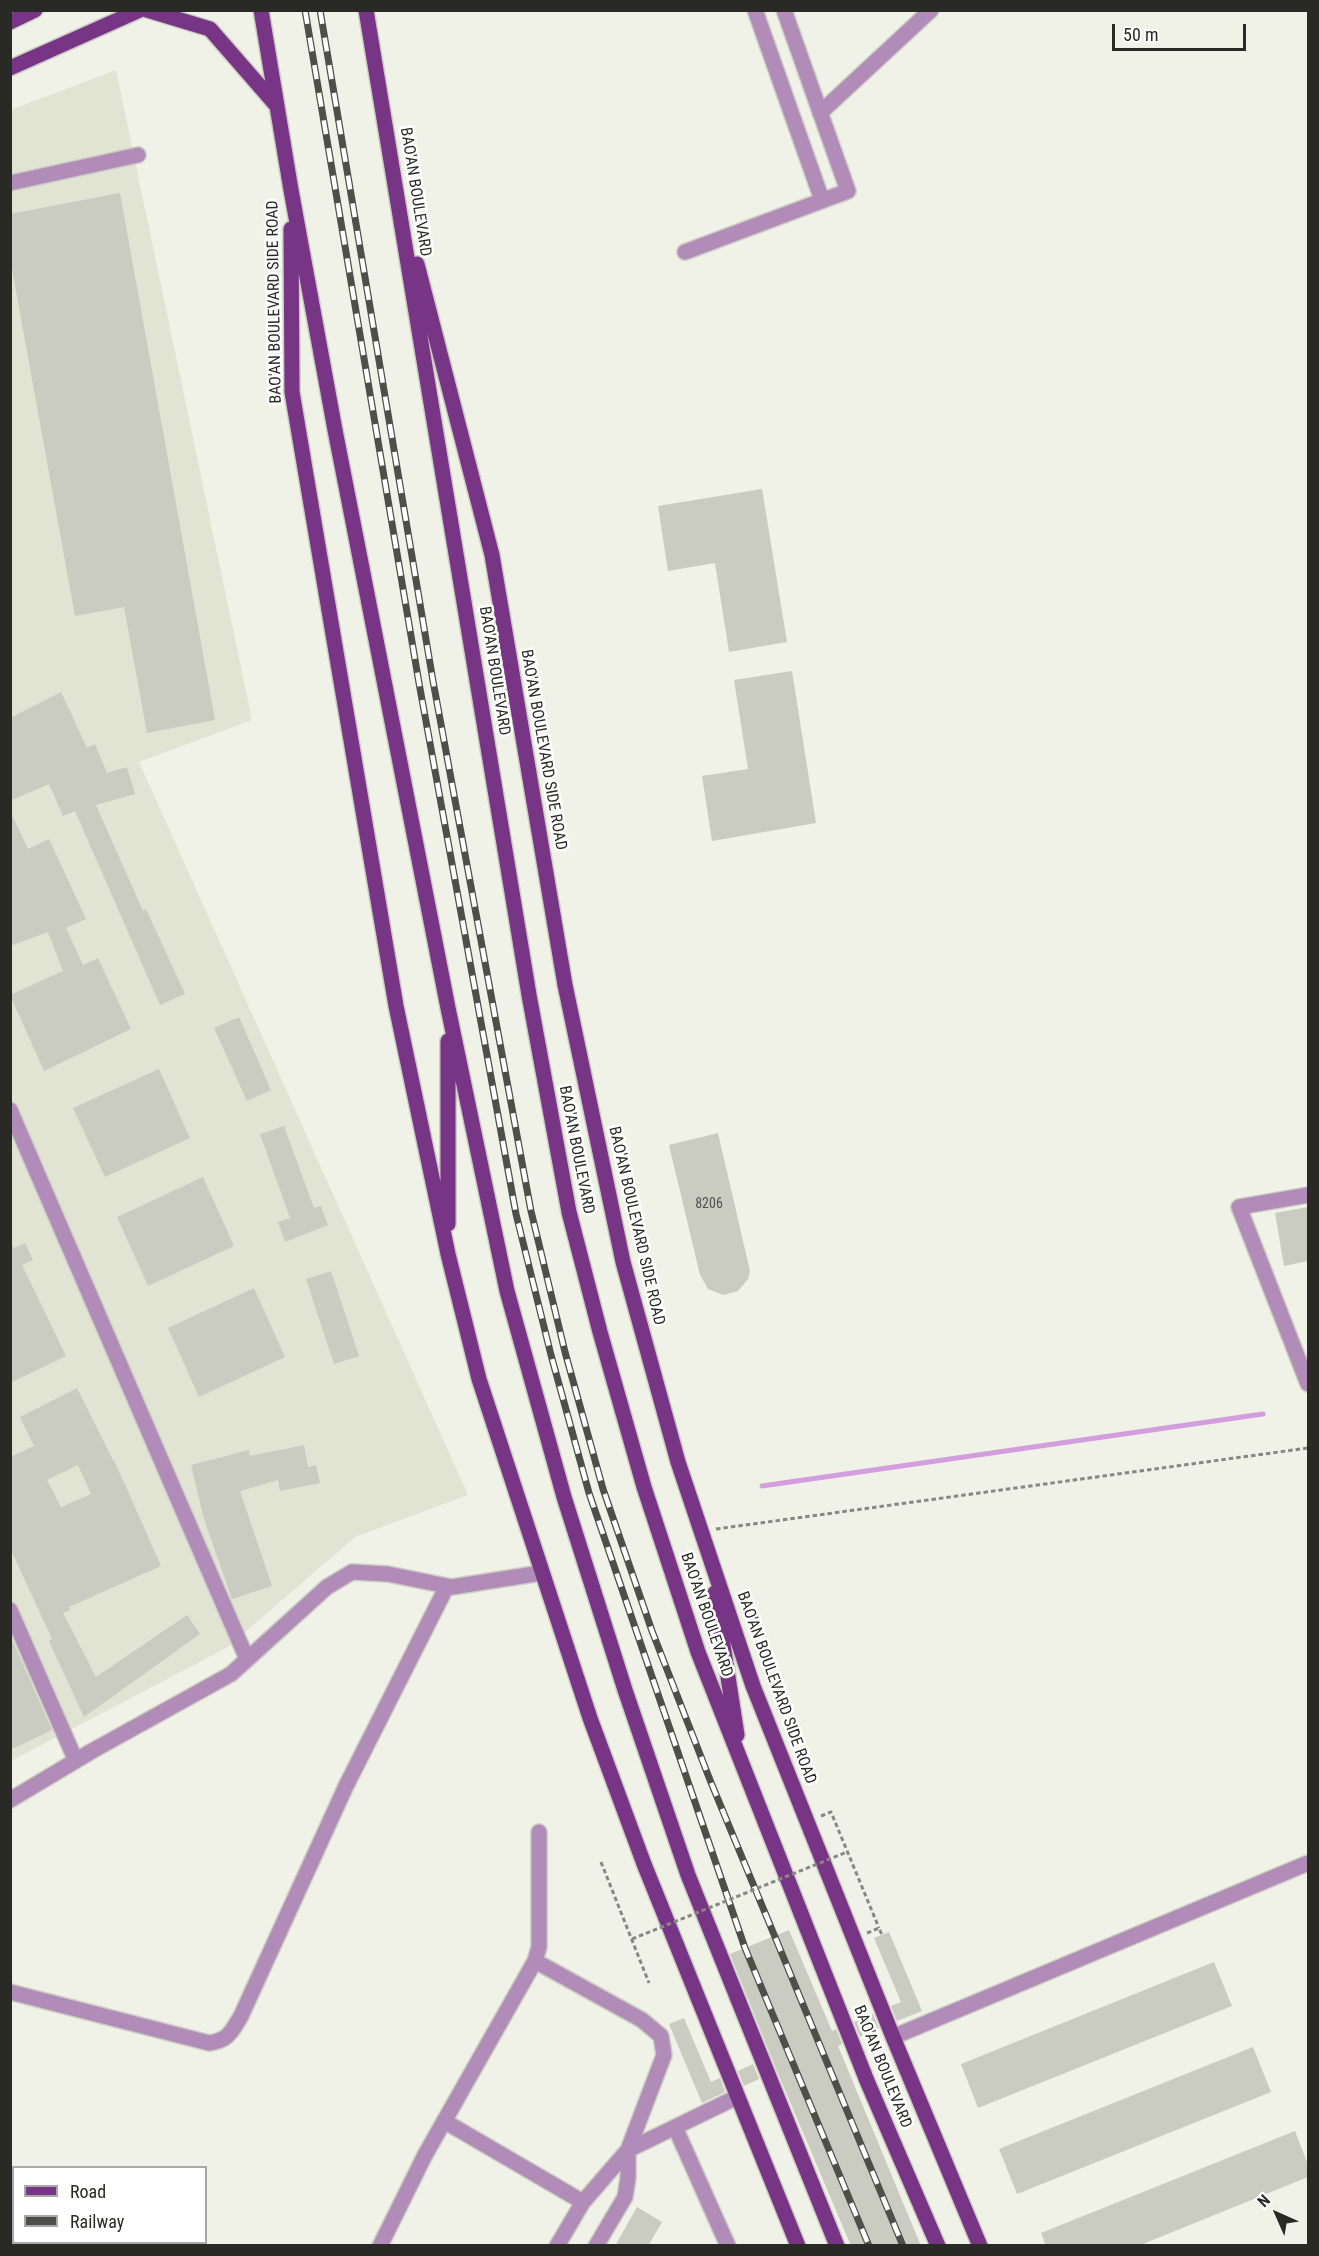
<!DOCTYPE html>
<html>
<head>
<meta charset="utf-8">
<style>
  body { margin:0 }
  #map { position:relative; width:1319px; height:2256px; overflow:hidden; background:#f0f1e7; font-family:"Roboto Condensed",sans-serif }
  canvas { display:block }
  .frame { position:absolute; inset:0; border:12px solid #292926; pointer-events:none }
  .legend { position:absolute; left:12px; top:2166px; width:195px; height:78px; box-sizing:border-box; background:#fff; border:2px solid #a9a9a8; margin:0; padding:8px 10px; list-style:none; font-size:18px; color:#292926 }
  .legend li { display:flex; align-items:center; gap:12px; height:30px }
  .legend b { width:30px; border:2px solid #a9a9a8 }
  .north { position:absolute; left:1247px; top:2184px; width:60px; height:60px; -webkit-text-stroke:4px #fff; paint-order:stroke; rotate:315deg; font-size:16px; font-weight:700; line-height:24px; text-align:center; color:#292926 }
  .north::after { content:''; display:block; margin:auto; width:21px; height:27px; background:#292926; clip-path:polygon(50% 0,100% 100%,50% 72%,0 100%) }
  .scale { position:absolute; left:1112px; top:24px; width:134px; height:27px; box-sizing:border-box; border:3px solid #292926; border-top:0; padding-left:8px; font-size:18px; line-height:21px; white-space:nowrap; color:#292926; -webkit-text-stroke:4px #fff; paint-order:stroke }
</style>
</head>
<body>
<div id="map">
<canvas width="1319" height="2256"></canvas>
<div class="frame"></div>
<ul class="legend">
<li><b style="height:8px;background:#783585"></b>Road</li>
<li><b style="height:8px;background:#4e4e4a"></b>Railway</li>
</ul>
<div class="north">N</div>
<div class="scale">50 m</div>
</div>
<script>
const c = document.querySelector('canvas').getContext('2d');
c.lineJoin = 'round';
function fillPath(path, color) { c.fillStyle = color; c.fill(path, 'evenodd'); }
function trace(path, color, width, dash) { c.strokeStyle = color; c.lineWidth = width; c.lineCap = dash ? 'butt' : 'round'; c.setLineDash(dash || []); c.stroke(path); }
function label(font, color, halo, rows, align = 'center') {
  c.font = font + ' "Roboto Condensed",sans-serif'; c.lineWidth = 5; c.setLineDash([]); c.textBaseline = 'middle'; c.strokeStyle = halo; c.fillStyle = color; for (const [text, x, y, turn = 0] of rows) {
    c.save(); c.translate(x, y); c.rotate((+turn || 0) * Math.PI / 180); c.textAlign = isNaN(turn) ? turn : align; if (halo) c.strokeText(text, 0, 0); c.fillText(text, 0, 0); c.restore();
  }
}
fillPath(new Path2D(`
  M116,70L252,720L139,762L468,1495L355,1537L228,1647L11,1761V110Z`), '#e2e4d3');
trace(new Path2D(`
  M762,1486L1263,1414`), '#d39ede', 5);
fillPath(new Path2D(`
  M120,193L215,720L147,733L124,607L75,616L10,258V214Z
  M762,489L787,642L729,652L715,563L668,571L658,506Z
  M792,671L816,823L712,841L702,776L748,769L734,680Z
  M61,692L87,748L95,744L107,773L127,767L135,794L96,805L143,911L146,909L185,994L160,1005L75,811L63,816L49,784L10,801V718Z
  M10,811L28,849L49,839L86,919L66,928L83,965L98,958L131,1029L44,1071L10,995L63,971L48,932L10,946Z
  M239,1017L271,1090L247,1101L214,1028Z
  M159,1069L190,1138L105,1177L73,1108Z
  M284,1126L314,1208L321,1206L328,1225L285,1242L278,1222L290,1218L260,1134Z
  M718,1133L750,1271L748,1279L738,1291L723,1295L708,1289L700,1275L669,1145Z
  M203,1177L234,1246L148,1286L117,1217Z
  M1308,1207V1261L1284,1266L1275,1213Z
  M10,1242L14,1248L25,1243L33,1260L22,1265L66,1356L10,1383Z
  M331,1271L359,1356L334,1364L306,1279Z
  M254,1288L285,1357L199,1397L168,1328Z
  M77,1388L113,1460H114L161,1566L69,1607L70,1610L63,1613L96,1677L187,1615L200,1634L84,1717L49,1641L52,1639L10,1548V1457L34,1446L20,1417ZM78,1465L91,1494L61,1507L47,1480Z
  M304,1445L308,1467L316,1465L320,1483L280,1491L278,1480L240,1491L272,1586L232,1599L204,1519L191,1465L249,1450L250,1456Z
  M10,1635L52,1730L10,1750Z
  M789,1930L832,2031L836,2029L842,2044L838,2046L921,2246H851L777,2071L730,1954Z
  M889,1932L922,2011L897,2021L891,2006L901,2002L874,1938Z
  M1214,1962L1232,2006L978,2108L961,2064Z
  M873,2014L879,2029L860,2037L854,2022Z
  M684,2018L711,2082L720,2078L725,2092L702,2103L669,2024Z
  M1253,2047L1271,2092L1017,2194L999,2149Z
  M753,2064L759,2079L744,2086L738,2071Z
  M1295,2131L1308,2165V2177L1138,2246H1046L1041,2233Z
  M637,2207L662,2222L648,2246H615Z`), '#cacbc1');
const minor = new Path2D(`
  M755,10L822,200
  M820,113L931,10
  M10,183L138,155
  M685,252L848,191L784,10
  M10,1110L247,1659
  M1308,1195L1239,1207L1308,1384
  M10,1610L76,1761
  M10,1800L92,1751L231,1674L327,1587L352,1572L388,1574L452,1587L541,1573
  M535,1961L642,2020L661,2036L664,2055L628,2150V2178L625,2197L596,2246
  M10,1992L209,2043C228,2041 232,2031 241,2016L346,1786L447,1586
  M893,2037L1308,1863
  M444,2121L583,2202
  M675,2127L728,2246
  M10,2197L14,2198
  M10,2209L14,2213
  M37,2242L39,2246
  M106,2242L111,2246
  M380,2246L425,2155L535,1961L539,1947V1832
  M557,2246L583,2202L628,2150L737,2097`);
const major = new Path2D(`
  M147,10L210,29L277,106
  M261,10L291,190L335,430L448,1008L507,1291L564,1497L625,1690L688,1875L837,2246
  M366,10L529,995L569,1212L600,1332L644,1487L698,1652L867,2081L938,2246
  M10,22L35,10
  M10,68L140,10
  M291,229L292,392L396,1006L448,1254L479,1379L590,1718L644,1864L798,2246
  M417,264L492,555L565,985L623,1262L678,1462L753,1686L893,2037L980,2246
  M448,1224V1041
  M715,1593L737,1735`);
trace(minor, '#cccdc4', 18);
trace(major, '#cccdc4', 18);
trace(new Path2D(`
  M716,1529L1308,1448
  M821,1816L831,1812L879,1928
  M601,1862L649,1983
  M867,1933L879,1928L882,1935`), '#878881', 3, [4.5, 3]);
trace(minor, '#b18cb8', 15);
trace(major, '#783585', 15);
const rail = new Path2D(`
  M305,10L419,683L516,1214L551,1355L589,1493L745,1948L869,2246
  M320,10L433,681L531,1211L565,1352L603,1489L652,1631L710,1780L903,2246`);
trace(rail, '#4e4e4a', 7);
trace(rail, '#fff', 4.5, [14]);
trace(new Path2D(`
  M632,1939L847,1852`), '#878881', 3, [4.5, 3]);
label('14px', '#51524d', null, [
  ["8206",709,1204]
]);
label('16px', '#292926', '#fff', [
  ["BAO'AN BOULEVARD",415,192,81],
  ["BAO'AN BOULEVARD SIDE ROAD",275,302,-91],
  ["BAO'AN BOULEVARD",494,671,81],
  ["BAO'AN BOULEVARD SIDE ROAD",543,750,80],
  ["BAO'AN BOULEVARD",576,1150,79],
  ["BAO'AN BOULEVARD SIDE ROAD",636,1226,77],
  ["BAO'AN BOULEVARD",706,1615,71],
  ["BAO'AN BOULEVARD SIDE ROAD",776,1688,70],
  ["BAO'AN BOULEVARD",882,2067,68]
]);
</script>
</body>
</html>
